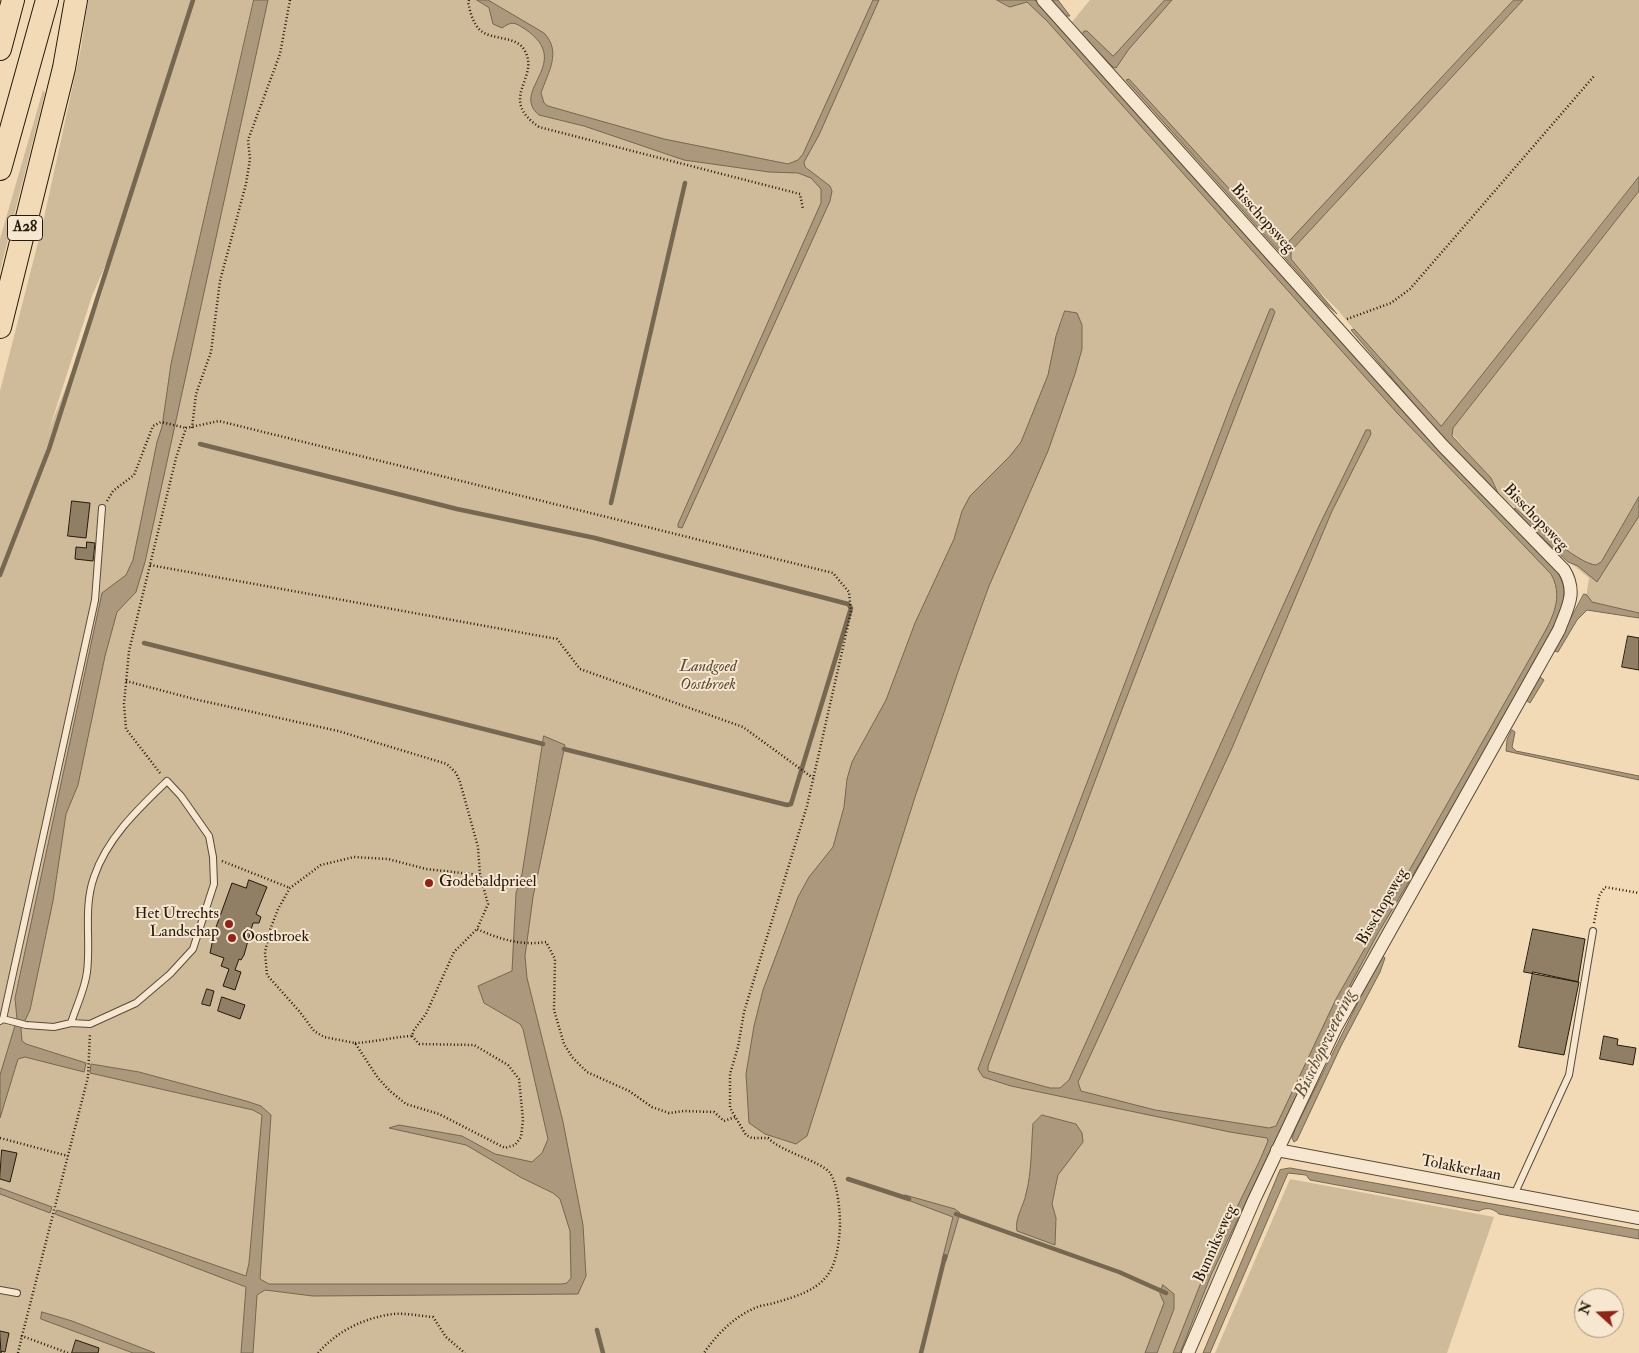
<!DOCTYPE html>
<html>
<head>
<meta charset="utf-8">
<style>
  body { margin:0 }
  #map { position:relative; width:1639px; height:1353px; overflow:hidden; background:#f2dab6; font-family:"IM FELL Double Pica",serif }
  canvas { display:block }
  .north { position:absolute; left:1574px; top:1288px; width:50px; height:50px; box-sizing:border-box; background:#f7e7d0; border:1px solid #a39582; border-radius:50%; rotate:290deg; font-size:14px; font-weight:700; line-height:20px; text-align:center; color:#251b0d }
  .north::after { content:''; display:block; margin:auto; width:18px; height:22px; background:#8f2418; clip-path:polygon(50% 0,100% 100%,50% 72%,0 100%) }
</style>
</head>
<body>
<div id="map">
<canvas width="1639" height="1353"></canvas>
<div class="north">N</div>
</div>
<script>
const c = document.querySelector('canvas').getContext('2d');
c.lineJoin = 'round';
function fillPath(path, color) { c.fillStyle = color; c.fill(path, 'evenodd'); }
function trace(path, color, width, dash) { c.strokeStyle = color; c.lineWidth = width; c.lineCap = dash ? 'butt' : 'round'; c.setLineDash(dash || []); c.stroke(path); }
function label(font, color, halo, rows, align = 'center') {
  c.font = font + ' "IM FELL Double Pica",serif'; c.lineWidth = 4; c.setLineDash([]); c.textBaseline = 'middle'; c.strokeStyle = halo; c.fillStyle = color; for (const [text, x, y, turn = 0] of rows) {
    c.save(); c.translate(x, y); c.rotate((+turn || 0) * Math.PI / 180); c.textAlign = isNaN(turn) ? turn : align; if (halo) c.strokeText(text, 0, 0); c.fillText(text, 0, 0); c.restore();
  }
}
fillPath(new Path2D(`
  M88,0H1036L1139,116L1564,582L1567,596L1438,836L1362,966L1276,1144L1183,1353H0V391L42,227L81,48ZM119,234L100,299L48,433L92,296Z
  M1090,0H1639V177L1437,431L1338,310L1282,255L1072,22Z
  M43,90L45,93L0,271V239Z
  M1639,191V617L1585,603L1589,578L1572,564L1553,541L1500,495L1491,478L1451,433L1453,428Z
  M1290,1179L1494,1217L1447,1353H1215Z`), '#cfba99');
const water = new Path2D(`
  M254,0H268L145,562L136,592L117,612L105,656L78,785L66,814L53,901L30,1010L21,1029L22,1041L26,1044L86,1063L84,1072L25,1057L18,1059L0,1118V1075L17,1019L15,998L102,593L126,575L133,560L157,442L162,427L171,364Z
  M477,0H488L544,33C562,52 548,72 541,93L544,103L548,106L664,139L788,164L798,160L803,154L873,0H879L819,135L804,162L805,167L830,186L832,191L830,201L682,528L678,527V524L821,203V189L811,178L798,173L769,172L684,160L584,126L539,115C509,90 575,63 525,29C514,22 512,21 502,28L493,24L489,8Z
  M997,0H1035L1556,570C1569,587 1564,604 1556,622L1455,805L1378,933L1347,991L1211,1275L1180,1353H1173L1204,1275L1260,1160L1268,1141L1267,1138L1230,1132L1011,1086L983,1077L978,1069L1233,399L1270,309H1273L1275,312L1116,725L988,1066V1071L1050,1088H1060L1069,1080L1319,526L1366,430H1370L1371,434L1332,511L1232,748L1078,1082L1081,1091L1155,1110L1269,1128L1276,1126L1336,999L1533,653C1546,628 1567,602 1551,574L1398,414L1047,21L1027,2L1010,7Z
  M1051,0H1058L1070,16H1066Z
  M1165,0H1172L1129,49L1116,68L1113,67L1082,35L1084,31H1087L1113,56Z
  M1514,0H1523L1291,251V259L1337,314L1328,306L1126,80L1129,79L1265,228L1281,244L1285,245Z
  M1639,177V191L1453,428L1452,436L1491,478L1499,495L1437,431L1351,330L1354,329L1441,426Z
  M1065,311L1077,313L1082,325V349L1075,374L1048,451L989,586L960,666L916,794L807,1136L796,1144L765,1134L749,1123L746,1074L754,1026L763,990L798,897L809,877L833,847L844,807L847,779L852,762L886,700L915,623L954,539L962,511L970,496L1010,456L1021,442L1048,375L1056,336Z
  M1639,497V516L1597,582L1578,566L1568,562L1513,510L1515,508C1530,521 1578,564 1596,565L1601,562Z
  M1584,594L1587,595L1592,602L1639,613V618L1587,610L1577,620L1558,652L1554,651Z
  M1540,677L1544,680L1530,703L1526,700Z
  M1512,730L1515,732L1512,747L1516,751L1639,776V780L1506,751L1507,740Z
  M544,736L565,745L533,897L525,956L527,978L563,1122L583,1225L586,1276L578,1294L313,1296L265,1290L257,1295L253,1353H241L246,1287L55,1214L57,1210L246,1276L249,1263L262,1115L253,1110L90,1073L91,1064L139,1072L246,1101L261,1106L271,1115L260,1279L269,1284H562L567,1283L571,1278L570,1231L560,1199L553,1193L522,1178L466,1145L389,1128L399,1125L462,1136L495,1154L532,1162L542,1153L548,1139L523,1029L520,1024L484,1003L478,986L512,971L516,893L522,874Z
  M1382,955L1385,958L1380,972L1341,1046L1297,1140L1294,1142L1292,1138L1296,1127Z
  M1042,1115L1076,1124L1082,1133L1083,1142L1058,1175L1055,1189L1052,1204L1056,1218L1055,1245L1017,1231C1014,1220 1024,1205 1026,1194C1032,1171 1031,1147 1033,1124Z
  M1290,1168L1639,1230V1239L1499,1214C1493,1208 1486,1207 1479,1211L1310,1180L1306,1175L1288,1173L1210,1353H1203L1280,1170Z
  M0,1188L52,1207L50,1213L0,1194Z
  M905,1195L955,1209L960,1213L946,1261L942,1260L953,1217L905,1199Z
  M1163,1285L1174,1294V1309L1157,1353H1145L1164,1303L1160,1294Z
  M42,1312L72,1321L155,1353H133L41,1319Z`);
fillPath(water, '#ac997d');
trace(water, '#766750', 1);
trace(new Path2D(`
  M200,444L457,509L595,538L848,604L851,608L791,804L787,805L564,749
  M611,503L685,183
  M0,575L49,449L193,0
  M144,643L543,744
  M848,1179L909,1199
  M956,1214L1119,1272L1166,1293
  M597,1330L603,1353
  M921,1353L945,1256`), '#766750', 4.5);
const building = new Path2D(`
  M72,501L90,503L86,538L68,536Z
  M87,542L95,543L93,561L75,559L76,547L86,548Z
  M1628,636L1639,638V670L1622,667Z
  M249,880L267,887L256,914L261,917L259,923H253L244,955L241,960L239,959L235,970L241,972L235,990L223,986L229,969L221,966L224,958L210,953L215,930L232,883L246,888Z
  M1533,929L1585,939L1578,982L1524,972Z
  M1533,972L1579,982L1564,1055L1519,1047Z
  M207,989L214,991L210,1006L202,1004Z
  M222,997L245,1005L240,1019L218,1011Z
  M1604,1036L1618,1039L1617,1045L1636,1048L1633,1065L1600,1059Z
  M2,1150L17,1153L10,1182L0,1179Z
  M0,1331L9,1333L5,1352L1,1351V1353Z
  M76,1340L99,1348L98,1353H72Z`);
fillPath(building, '#907e65');
trace(building, '#251b0d', 1);
const service = new Path2D(`
  M3,1019L95,600L102,508
  M0,1021L3,1019L26,1025L54,1027L71,1023L90,1024L136,1003L170,974L193,949L214,884L213,857L209,836L181,796L167,781C138,809 107,838 94,877C83,908 91,941 87,972C85,989 76,1007 71,1023
  M1514,1195L1569,1075L1593,931
  M0,1290L17,1293`);
const minor = new Path2D(`
  M1043,0L1443,446L1564,570C1578,593 1567,608 1559,630L1336,1027L1254,1200L1188,1353
  M1277,1150L1639,1218`);
const motorway = new Path2D(`
  M0,49L13,0
  M0,169L47,0
  M0,327L64,68L76,0`);
trace(service, '#584b37', 8);
trace(minor, '#584b37', 14);
trace(motorway, '#251b0d', 24);
trace(new Path2D(`
  M469,0L468,2C470,12 473,23 480,30C492,41 517,35 525,51C540,79 497,98 539,127L800,194L803,209
  M1347,319L1391,303L1410,289L1595,75
  M192,428L196,394L211,352L220,281L246,184L250,159L248,140L280,54L290,0
  M107,501L113,491L134,475L153,426L161,422L186,428
  M150,565L557,639L580,669L743,727L813,778
  M126,681L194,699L338,731L447,764L456,773L460,782L478,847L480,875L488,904L477,929C499,939 521,946 546,942L555,959L554,1010L564,1044L572,1057L587,1072L629,1091L652,1107L669,1113L684,1111L714,1112L724,1121L735,1117
  M160,773L126,729L124,704L129,651L176,458L186,428L219,421L833,573L849,592L851,612L807,806L744,1012L738,1047L730,1074V1108L746,1135L752,1138H768C783,1153 821,1161 830,1173C838,1184 840,1212 840,1226C837,1279 823,1289 774,1303C768,1305 761,1305 755,1308C734,1317 717,1334 704,1353
  M222,861L290,888
  M1594,923L1599,896L1605,887L1639,893
  M412,1036L419,1044L474,1045L508,1065L519,1079L523,1120L521,1137L515,1145L505,1148L439,1114L406,1104L390,1091L378,1078L355,1043L324,1037L314,1031L300,1012L267,975L265,952L270,930L278,909L290,888L321,865L354,857L388,859L426,869L480,875
  M355,1043C375,1042 393,1037 412,1036L414,1030L426,1014L454,952L477,929
  M0,1138L68,1156
  M18,1353L22,1336
  M68,1353L22,1336L88,1077L90,1033
  M318,1353C337,1331 364,1318 393,1314C406,1313 420,1316 433,1317L446,1337L465,1353`), '#251b0d', 2.5, [1, 2.5]);
trace(service, '#f7e7d0', 6);
trace(minor, '#f7e7d0', 12);
trace(motorway, '#f2dab6', 22);
for (const [x, y, r, color] of [
  [429,883,5,"#8f2418"],
  [229,924,5,"#8f2418"],
  [232,938,5,"#8f2418"]
]) { const dot = new Path2D(); dot.arc(x, y, r, 0, 2 * Math.PI); c.fillStyle = color; c.fill(dot); trace(dot, '#f7e7d0', 2); }
for (const [x, y, w] of [
  [25,228,35]
]) { const box = new Path2D(); box.roundRect(x - w / 2, y - 12.5, w, 25, 4); c.fillStyle = '#f7e7d0'; c.fill(box); trace(box, '#251b0d', 1); }
label('bold 15px', '#251b0d', null, [
  ["A28",25,228]
]);
label('16px', '#251b0d', '#f7e7d0', [
  ["Bisschopsweg",1262,219,48],
  ["Bisschopsweg",1535,518,46],
  ["Bisschopsweg",1383,907,-60],
  ["Tolakkerlaan",1461,1169,11],
  ["Bunnikseweg",1216,1244,-66]
]);
label('italic 16px', '#584b37', '#f7e7d0', [
  ["Landgoed",708,668],
  ["Oostbroek",708,686]
]);
label('16px', '#251b0d', '#f7e7d0', [
  ["Godebaldprieel",439,883],
  ["Het Utrechts",219,915,"right"],
  ["Landschap",219,933,"right"],
  ["Oostbroek",242,938]
], 'left');
label('italic 18px', '#5b4d3a', '#f7e7d0', [
  ["Bisschopswetering",1326,1044,-64]
]);
</script>
</body>
</html>
